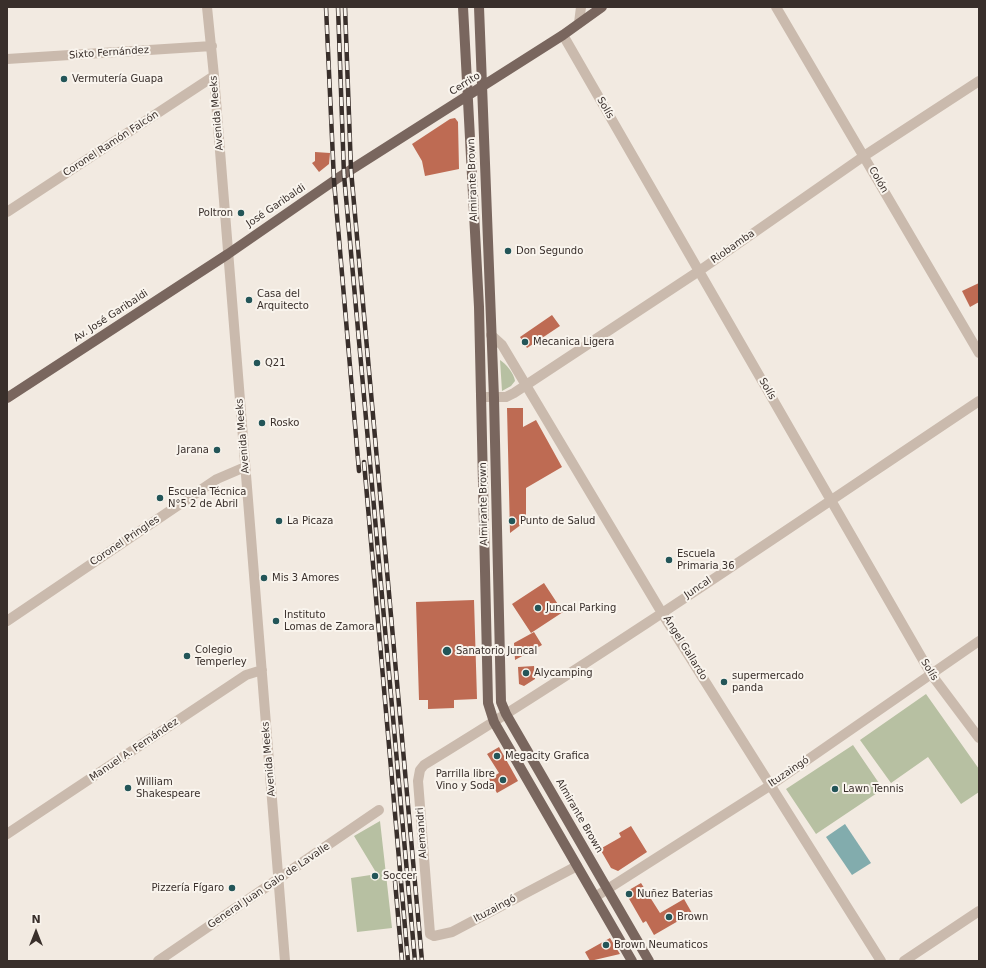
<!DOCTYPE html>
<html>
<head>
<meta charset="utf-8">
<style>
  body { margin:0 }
  #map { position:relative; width:986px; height:968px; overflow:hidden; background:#f2eae1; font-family:"DejaVu Sans",sans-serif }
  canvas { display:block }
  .frame { position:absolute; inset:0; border:8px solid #392f2b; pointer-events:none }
  .north { position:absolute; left:16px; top:912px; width:40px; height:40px; -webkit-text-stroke:3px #f9f4ed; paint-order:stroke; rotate:0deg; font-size:11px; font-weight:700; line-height:16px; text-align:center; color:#392f2b }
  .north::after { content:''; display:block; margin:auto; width:14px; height:18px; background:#392f2b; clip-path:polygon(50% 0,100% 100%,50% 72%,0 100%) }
</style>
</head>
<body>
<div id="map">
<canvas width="986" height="968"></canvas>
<div class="frame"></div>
<div class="north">N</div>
</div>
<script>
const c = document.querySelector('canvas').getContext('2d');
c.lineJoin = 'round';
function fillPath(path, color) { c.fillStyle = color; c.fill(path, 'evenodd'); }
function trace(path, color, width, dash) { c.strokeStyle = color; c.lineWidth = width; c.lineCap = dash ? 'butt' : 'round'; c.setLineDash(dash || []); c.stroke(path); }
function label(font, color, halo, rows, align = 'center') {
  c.font = font + ' "DejaVu Sans",sans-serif'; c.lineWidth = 4; c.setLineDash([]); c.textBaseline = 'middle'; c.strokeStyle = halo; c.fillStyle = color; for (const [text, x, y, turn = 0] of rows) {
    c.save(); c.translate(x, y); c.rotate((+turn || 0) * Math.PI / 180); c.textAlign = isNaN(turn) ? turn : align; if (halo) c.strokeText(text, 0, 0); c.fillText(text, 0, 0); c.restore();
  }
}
fillPath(new Path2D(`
  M500,360C506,364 514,373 515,381L511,386L502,391Z
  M926,694L979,769V792L961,804L928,757L891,783L860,740Z
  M853,745L883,789L816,834L786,789Z
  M380,821L392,928L357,932L351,878L377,874L354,836Z`), '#b7c0a2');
fillPath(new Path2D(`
  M845,824L871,863L852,875L826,837Z`), '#82acad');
fillPath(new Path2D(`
  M455,118L458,122L459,169L425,176L422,161L412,144L450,119Z
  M315,152L330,153L329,164L319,172L312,163L315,161Z
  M979,283V302L970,307L962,291Z
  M552,315L560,326L527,348L520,337Z
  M507,408H523V427L536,420L562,467L526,488V521L510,533Z
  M544,583L563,612L531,633L512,604Z
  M474,600L477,699L454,700V708L428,709V700H419L416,602Z
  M534,632L542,645L515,660L514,643Z
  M534,666L535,679L524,686L519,684L518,667Z
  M499,747L518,781L497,793L489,779L499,773L487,754Z
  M631,826L647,852L618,871L611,868L600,849L621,837L619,833Z
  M641,883L660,913L684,899L692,913L654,935L646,921L643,923L628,897L629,890Z
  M610,938L620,954L590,961L585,952Z`), '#be6b53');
trace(new Path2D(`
  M207,7L214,76L285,961
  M776,7L979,353
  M579,23L581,7
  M563,35L931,674L979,738
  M7,59L212,46
  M7,212L214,76
  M491,335L502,345L662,613L881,961
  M481,397H506L514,393L699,271L864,156L979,81
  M7,621L217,479L245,467
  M7,834L246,675L262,670
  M577,866L452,932L434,936L430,934L418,781L420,770L424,765C612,650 795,524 979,401
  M595,897L771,785L979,641
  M158,961L379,810
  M904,961L979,911`), '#cabaad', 10);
trace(new Path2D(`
  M463,7L479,307L488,703L494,722L632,961
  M479,7L494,398L501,702L506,714L649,961
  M7,398L228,254L338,178L563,35L602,7`), '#79665e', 10);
const rail = new Path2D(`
  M326,7L334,181L359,471
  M338,7L344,175L415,961
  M345,7L351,170L422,961
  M364,462L408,961
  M395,881L402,961`);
trace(rail, '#392f2b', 4.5);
trace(rail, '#f9f4ed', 3, [9]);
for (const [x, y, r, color] of [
  [64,79,4,"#235558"],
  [241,213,4,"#235558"],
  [508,251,4,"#235558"],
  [249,300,4,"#235558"],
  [525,342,4,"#235558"],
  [257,363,4,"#235558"],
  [262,423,4,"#235558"],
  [217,450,4,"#235558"],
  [160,498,4,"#235558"],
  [279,521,4,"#235558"],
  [512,521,4,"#235558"],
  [669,560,4,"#235558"],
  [264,578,4,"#235558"],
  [538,608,4,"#235558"],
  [276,621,4,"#235558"],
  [447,651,5,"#235558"],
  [187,656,4,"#235558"],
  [526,673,4,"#235558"],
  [724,682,4,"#235558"],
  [497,756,4,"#235558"],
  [503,780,4,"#235558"],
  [128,788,4,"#235558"],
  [835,789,4,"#235558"],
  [375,876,4,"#235558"],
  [232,888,4,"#235558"],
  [629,894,4,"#235558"],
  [669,917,4,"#235558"],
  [606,945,4,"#235558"]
]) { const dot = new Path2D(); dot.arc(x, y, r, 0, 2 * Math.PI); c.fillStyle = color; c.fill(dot); trace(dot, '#f9f4ed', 1.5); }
label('10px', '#392f2b', '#f9f4ed', [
  ["Sixto Fernández",109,53,-4],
  ["Cerrito",465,84,-32],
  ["Solís",605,108,60],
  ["Avenida Meeks",217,113,-95],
  ["Coronel Ramón Falcón",111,144,-33],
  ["Almirante Brown",473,180,-92],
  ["Colón",878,180,60],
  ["José Garibaldi",276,206,-34],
  ["Riobamba",733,247,-35],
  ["Av. José Garibaldi",111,316,-33],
  ["Solís",767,389,60],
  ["Avenida Meeks",243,436,-95],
  ["Almirante Brown",484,504,-91],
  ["Coronel Pringles",125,541,-34],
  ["Juncal",698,588,-34],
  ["Ángel Gallardo",685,648,58],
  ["Solís",929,670,58],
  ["Manuel A. Fernández",134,750,-34],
  ["Avenida Meeks",269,759,-95],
  ["Ituzaingó",789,772,-34],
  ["Almirante Brown",579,816,60],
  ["Alemandri",422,833,-94],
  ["General Juan Galo de Lavalle",269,886,-34],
  ["Ituzaingó",495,909,-28]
]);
label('10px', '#392f2b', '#f9f4ed', [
  ["Vermutería Guapa",72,79],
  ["Poltron",233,213,"right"],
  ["Don Segundo",516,251],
  ["Casa del",257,294],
  ["Arquitecto",257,306],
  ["Mecanica Ligera",533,342],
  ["Q21",265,363],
  ["Rosko",270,423],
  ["Jarana",209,450,"right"],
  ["Escuela Técnica",168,492],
  ["N°5 2 de Abril",168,504],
  ["La Picaza",287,521],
  ["Punto de Salud",520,521],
  ["Escuela",677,554],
  ["Primaria 36",677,566],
  ["Mis 3 Amores",272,578],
  ["Juncal Parking",546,608],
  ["Instituto",284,615],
  ["Lomas de Zamora",284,627],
  ["Colegio",195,650],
  ["Temperley",195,662],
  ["Sanatorio Juncal",456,651],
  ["Alycamping",534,673],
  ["supermercado",732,676],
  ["panda",732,688],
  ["Megacity Grafica",505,756],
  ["Parrilla libre",495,774,"right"],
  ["Vino y Soda",495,786,"right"],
  ["William",136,782],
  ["Shakespeare",136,794],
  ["Lawn Tennis",843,789],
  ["Soccer",383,876],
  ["Pizzería Fígaro",224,888,"right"],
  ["Nuñez Baterias",637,894],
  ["Brown",677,917],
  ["Brown Neumaticos",614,945]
], 'left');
</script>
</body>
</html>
